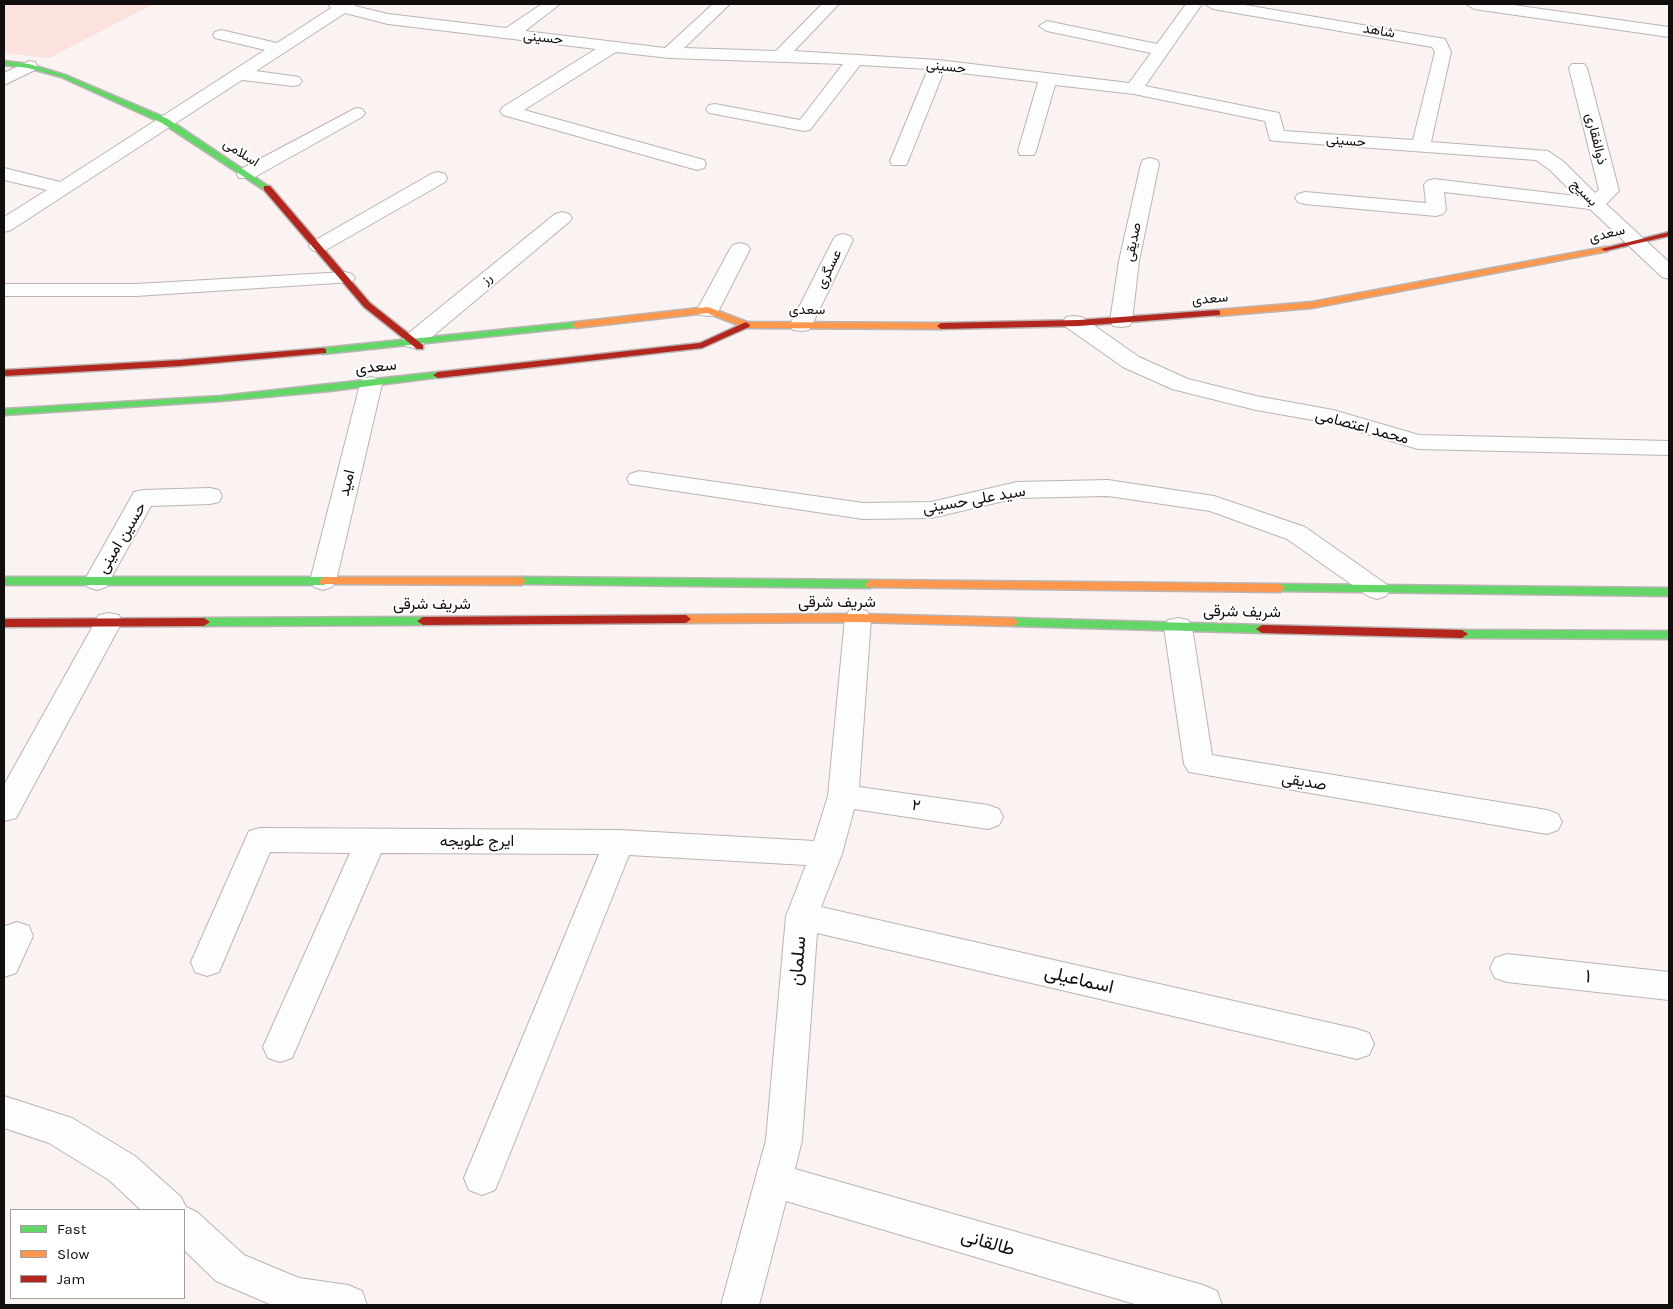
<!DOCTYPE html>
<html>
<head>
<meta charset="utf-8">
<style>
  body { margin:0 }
  #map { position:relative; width:1673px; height:1309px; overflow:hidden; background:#faf3f2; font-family:Karla,sans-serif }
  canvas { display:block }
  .frame { position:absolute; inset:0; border:5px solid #120e0d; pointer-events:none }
  .legend { position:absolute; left:10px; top:1209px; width:175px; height:90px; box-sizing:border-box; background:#fff; border:1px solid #a09f9e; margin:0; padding:6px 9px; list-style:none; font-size:15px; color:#120e0d }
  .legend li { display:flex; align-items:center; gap:10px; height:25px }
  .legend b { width:25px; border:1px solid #a09f9e }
</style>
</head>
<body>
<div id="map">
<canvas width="1673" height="1309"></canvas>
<div class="frame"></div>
<ul class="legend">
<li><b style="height:6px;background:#63d668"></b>Fast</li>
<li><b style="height:6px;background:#ff974d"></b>Slow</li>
<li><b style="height:6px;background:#b3261e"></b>Jam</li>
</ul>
</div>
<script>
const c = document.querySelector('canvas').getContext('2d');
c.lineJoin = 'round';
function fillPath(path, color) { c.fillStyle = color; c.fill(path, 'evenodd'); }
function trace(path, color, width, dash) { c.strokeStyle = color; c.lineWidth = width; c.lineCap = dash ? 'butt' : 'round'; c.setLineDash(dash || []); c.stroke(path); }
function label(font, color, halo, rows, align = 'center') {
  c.font = font + ' Karla,Vazirmatn,sans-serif'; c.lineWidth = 4; c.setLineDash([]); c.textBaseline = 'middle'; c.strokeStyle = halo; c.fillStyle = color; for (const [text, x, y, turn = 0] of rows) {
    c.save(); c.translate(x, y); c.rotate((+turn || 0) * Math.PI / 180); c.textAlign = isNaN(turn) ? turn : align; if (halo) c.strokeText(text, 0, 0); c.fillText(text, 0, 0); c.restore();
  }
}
fillPath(new Path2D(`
  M4,4H154L49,58L4,53Z`), '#fbe2de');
const street = new Path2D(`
  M328,4H356L355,6L388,14L506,28L542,4H560L525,31L665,48L713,4H730L684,48L776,51L822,4H839L794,51L938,60L1129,83L1151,53L1047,31L1039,26L1047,21L1157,44L1186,4H1202L1145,86L1279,113L1284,131L1413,140L1435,52L1432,47L1213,9L1205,4H1239L1445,39L1451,52L1431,142L1548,151L1564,162L1595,193L1599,190L1569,68L1572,64H1584L1587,68L1619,191L1606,204L1669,262V279L1662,277L1590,209L1444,192L1446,210L1443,214L1436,216L1305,204L1298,202L1295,198L1298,194L1305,192L1426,203L1424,185L1427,181L1434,179L1576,196L1550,170L1536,160L1276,141L1270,140L1265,121L1134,94L1055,85L1036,151L1034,155H1020L1018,151L1038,82L944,71L908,161L906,165H892L890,161L928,69L860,65L810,130L804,131L715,114L709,113L706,109L709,105L715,104L800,120L843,64L669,58L616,52L524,110L704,160L706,164L704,168L697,170L503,115L500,111L503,107L596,49L388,24L345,13L256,71L299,77L302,81L299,85L293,86L242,80L11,230L4,232V217L47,190L4,180V168L60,182L265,50L215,38L213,35L215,32L221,30L277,43L331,8Z
  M1466,4H1506L1669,27V37L1474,9Z
  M29,61L35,62L37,66L35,70L4,85V73Z
  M356,108L362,109L365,113L362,117L253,178H239L237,174L239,170Z
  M1150,158L1157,160L1159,164L1139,261L1132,321L1129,326L1121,327L1113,326L1110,321L1119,261L1141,164L1143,160Z
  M438,172L445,174L447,178L445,182L326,250L319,252L312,250L309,246L312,242L431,174Z
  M562,212L569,214L572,218L569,222L421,346L413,348L405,346L402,341L405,336L555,214Z
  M843,234L850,236L853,240L812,325L809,330L801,331L793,330L790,325L833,240L836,236Z
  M740,243L747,245L750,249L719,310L716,315L708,316L700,315L697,310L730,249L733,245Z
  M345,272L352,274L355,278L352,282L136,296H4V284H136Z
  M1074,316L1082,317L1139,357L1188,379L1256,396L1333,410L1419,435L1669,441V455L1418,449L1330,423L1256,410L1172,389L1123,367L1066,327L1063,322L1066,317Z
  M371,377L379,379L382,384L336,581L332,587L323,590L314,587L310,581L360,384L363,379Z
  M639,471L863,503L931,502L1017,482L1108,480L1214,496L1305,527L1386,584L1390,590L1386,596L1377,599L1368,596L1287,539L1210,511L1108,496L1017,498L931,518L863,519L630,484L627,479L630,474Z
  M210,488L219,490L222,496L219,502L210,504L151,506L106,587L97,590L88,587L84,581L134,492L143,490Z
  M858,609L867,611L871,618L859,787L988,805L999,809L1003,817L999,825L988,829L854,809L842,854L821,907L1357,1029L1369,1033L1374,1044L1369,1055L1357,1059L817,933L802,1140L795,1169L1203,1285L1217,1291L1222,1305H1138L786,1201L759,1305H721L766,1140L786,916L806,865L629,855L500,1178L495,1190L482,1195L469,1190L464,1178L599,854L381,853L292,1058L280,1062L268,1058L263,1047L350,853L270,852L219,972L207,976L195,972L191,962L245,840L249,831L260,828L619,830L814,841L828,796L845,618L849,611Z
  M109,613L119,615L122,622L16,818L4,821V785L99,615Z
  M1178,618L1188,620L1192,627L1212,755L1547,810L1558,814L1562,822L1558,830L1547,834L1189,772L1184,764L1164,627L1168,620Z
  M17,922L29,926L33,936L16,973L4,977V930L5,926Z
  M1507,954L1669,972V1000L1507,982L1495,978L1490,968L1495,958Z
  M4,1096L72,1118L135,1156L181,1197L186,1207L197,1212L244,1255L299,1278L348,1285L362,1291L367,1305H272L216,1281L184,1250V1210H141L109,1180L49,1143L4,1128Z`);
const fast = new Path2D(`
  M4,61L29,64L65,75L168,119L271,188L264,190L162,123L61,77L28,68L4,65Z
  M576,322L580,325L579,327L323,354L318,351L323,348Z
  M438,372L441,373V377L330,391L221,401L4,415V409L221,396Z
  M4,577H324L329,581L324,585H4Z
  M521,577L870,580L875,584L870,588L517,584L516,581Z
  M1280,584L1669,588V596L1276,591L1275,588L1276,585Z
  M423,617L429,621L423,625L204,626L198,622L204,618Z
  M1013,618L1262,625L1268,629L1262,633L1013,626L1007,622Z
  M1462,630L1669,631V639L1462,638L1456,634Z`);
const slow = new Path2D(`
  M1605,247H1608V251L1312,308L1217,316L1213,313L1217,310L1312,302Z
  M708,307L747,322L941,323L945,326L941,329L746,328L707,313L576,328L572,325L576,322Z
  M324,577H521L526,581L521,585L320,584L319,581Z
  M870,580L1280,584L1285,588L1280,592L866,587L865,584Z
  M858,614L1013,618L1019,622L1013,626L858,622L686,623L681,619L686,615Z`);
const jam = new Path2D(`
  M264,186H270L370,303L423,345V349H417L364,307L264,190Z
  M1669,232V236L1605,251L1601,249Z
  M1217,310L1220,311V315L1079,326L941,329L937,326L941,323L1079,320Z
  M746,322L750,325L749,327L702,348L438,378L433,375L438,372L700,343Z
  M323,348L326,349V353L180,366L4,376V370L180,360Z
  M686,615L691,619L686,623L423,625L417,621L423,617Z
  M204,618L210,622L204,626L4,627V619Z
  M1262,625L1462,630L1468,634L1462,638L1262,633L1256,629Z`);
trace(street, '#bab4b3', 2);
trace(fast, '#bab4b3', 3);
trace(slow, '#bab4b3', 3);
trace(jam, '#bab4b3', 3);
fillPath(street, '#fefdfd');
fillPath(fast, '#63d668');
fillPath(slow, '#ff974d');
fillPath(jam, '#b3261e');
label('14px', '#120e0d', '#fff', [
  ["شاهد",1379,31,10],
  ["حسینی",543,38,6],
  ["حسینی",946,67,6],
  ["ذوالفقاری",1596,139,76],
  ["حسینی",1346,141,4],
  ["اسلامی",241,153,33],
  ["بسیج",1584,193,45],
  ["سعدی",1607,234,-14],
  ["صدیقی",1133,242,-78],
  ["عسگری",829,269,-64],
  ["رز",487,279,-40],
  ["سعدی",1210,299,-5],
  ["سعدی",807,310]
]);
label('16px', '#120e0d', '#fff', [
  ["سعدی",376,367,-6],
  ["محمد اعتصامی",1362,427,15],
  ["امید",347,483,-76],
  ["سید علی حسینی",974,500,-10],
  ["حسین امینی",122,538,-59],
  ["شریف شرقی",837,602],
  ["شریف شرقی",432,604],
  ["شریف شرقی",1242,612,1],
  ["صدیقی",1304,782,9],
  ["۲",916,806,9],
  ["ایرج علویجه",477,841]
]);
label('19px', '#120e0d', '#fff', [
  ["سلمان",798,961,-85],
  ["۱",1588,977,6],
  ["اسماعیلی",1079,980,13],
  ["طالقانی",988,1243,16]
]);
</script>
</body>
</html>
